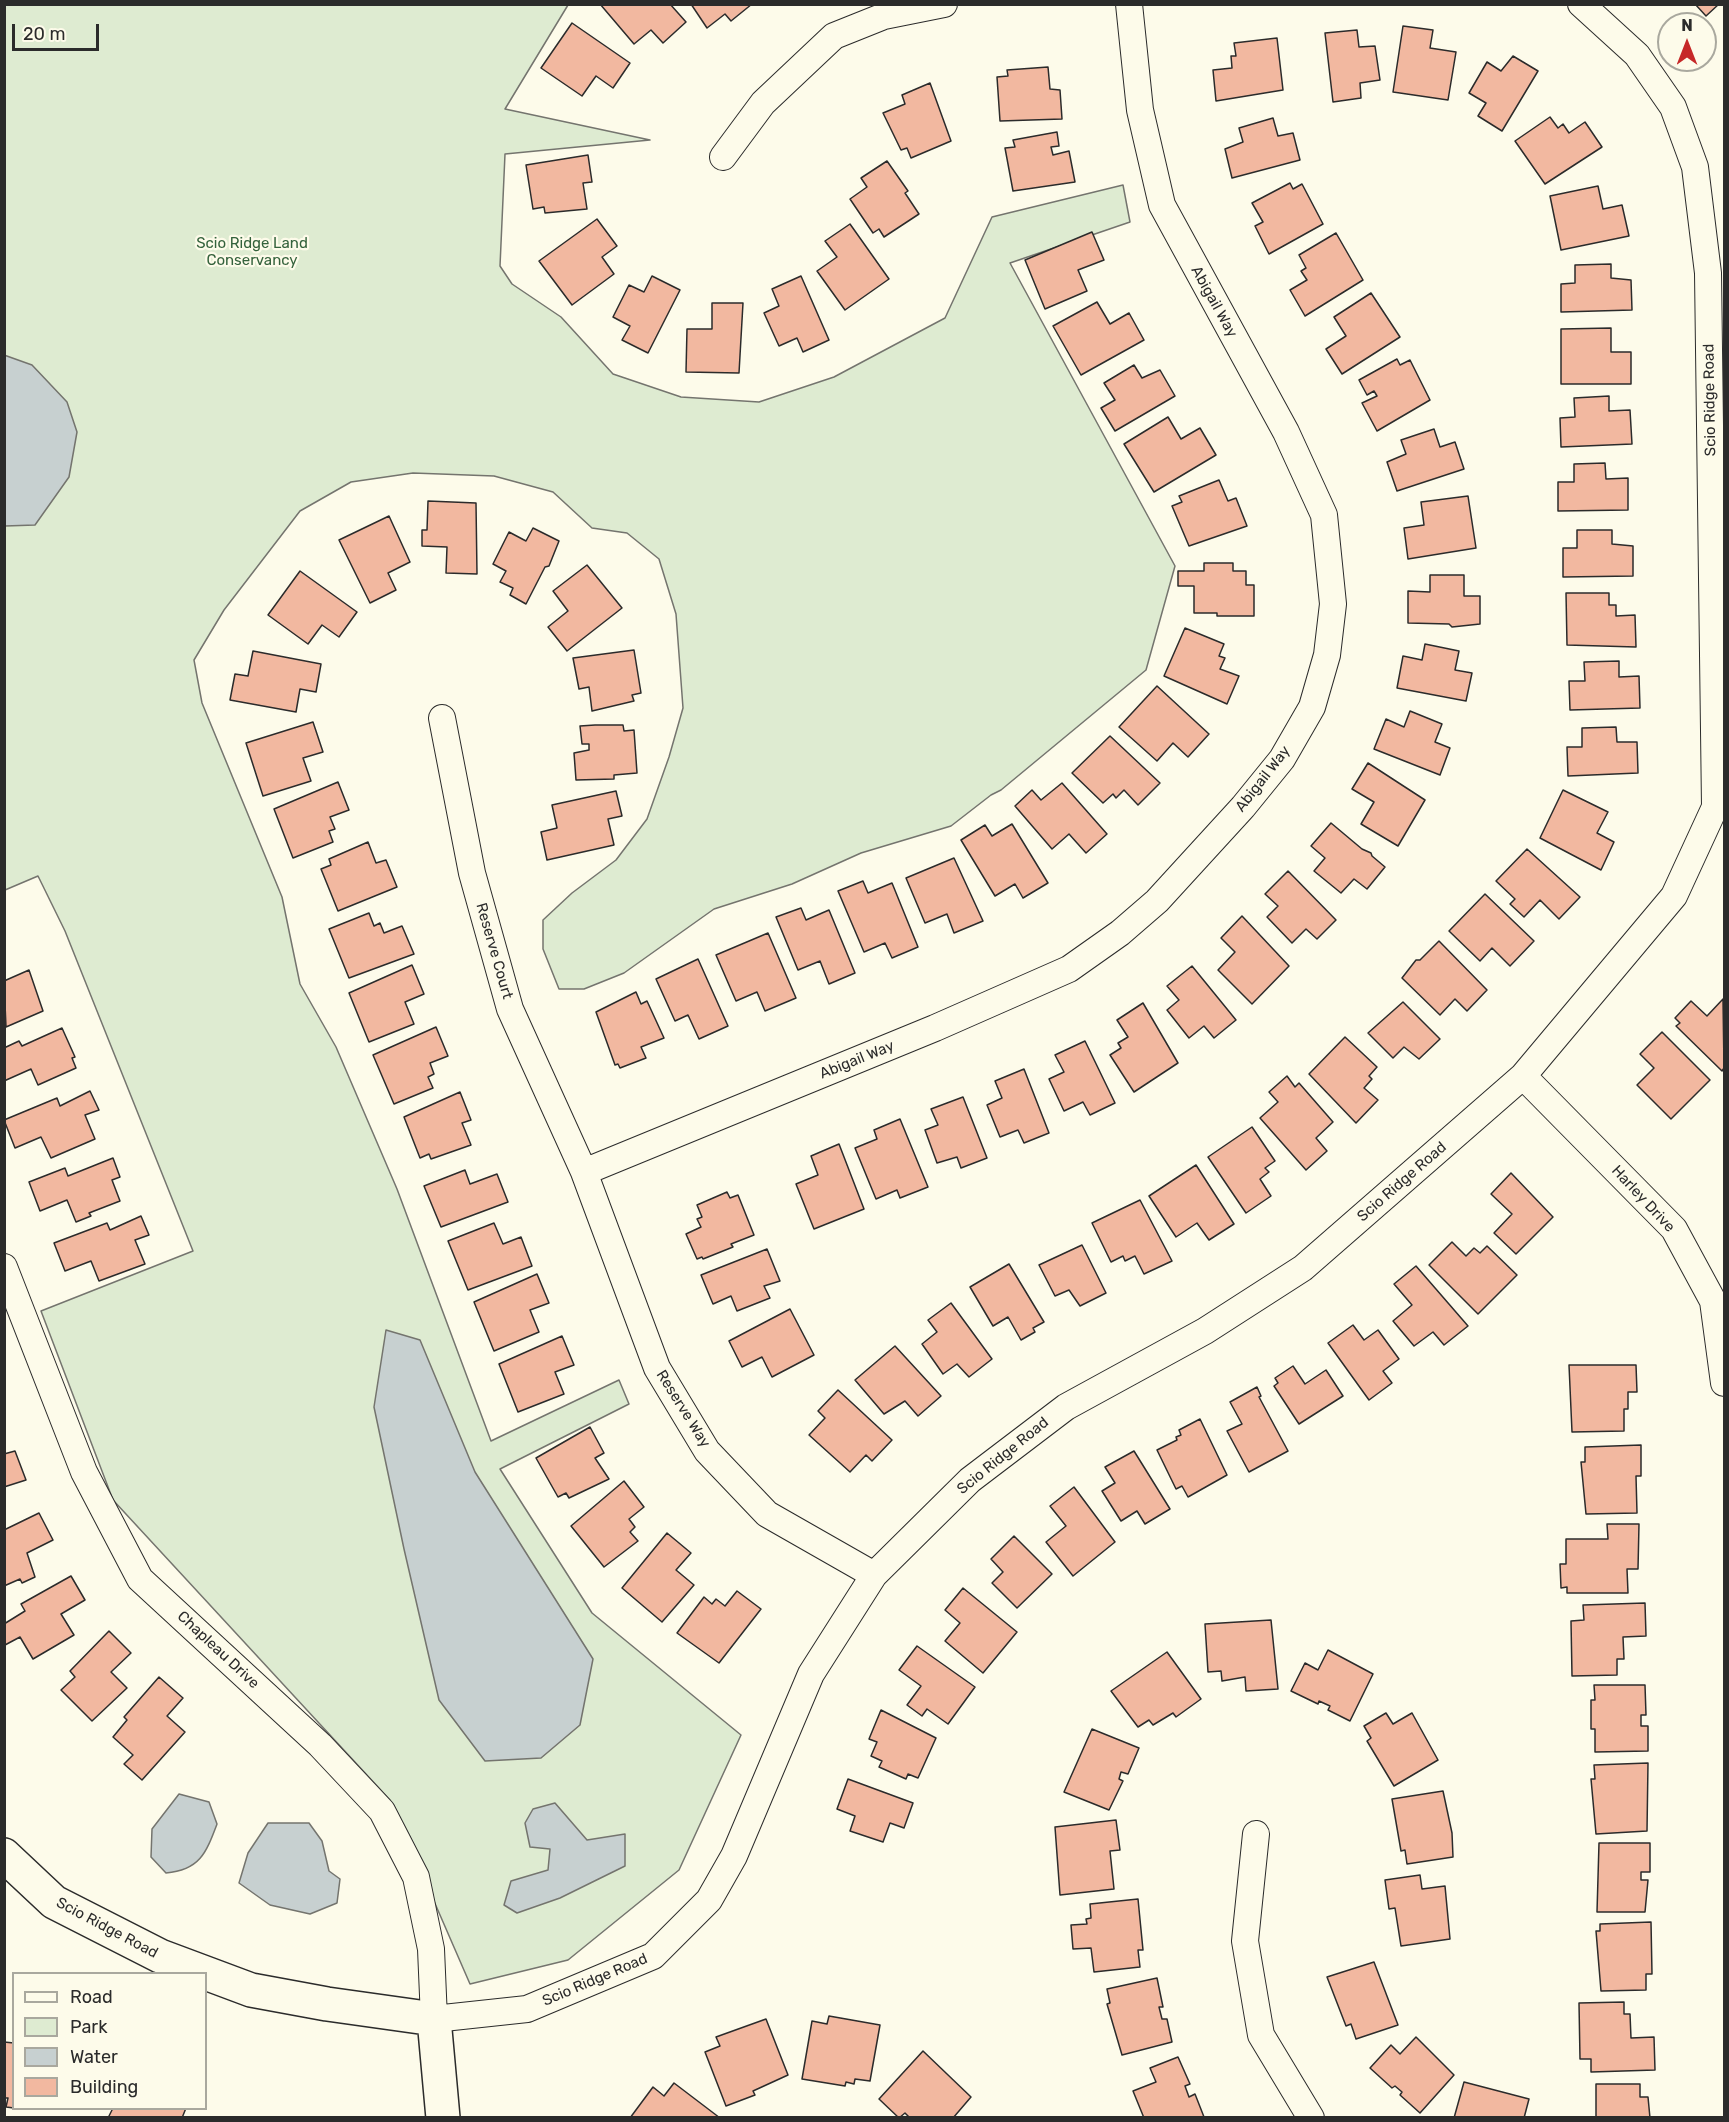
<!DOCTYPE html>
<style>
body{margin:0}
#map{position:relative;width:1729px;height:2122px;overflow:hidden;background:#fdfbea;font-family:Rubik,sans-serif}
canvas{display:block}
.frame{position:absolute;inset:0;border:6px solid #2b2b2b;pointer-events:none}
.legend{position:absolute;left:12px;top:1972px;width:195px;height:138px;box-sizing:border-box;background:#fdfbea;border:2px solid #a9a89e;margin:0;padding:8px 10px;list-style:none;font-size:18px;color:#2b2b2b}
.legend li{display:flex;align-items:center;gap:12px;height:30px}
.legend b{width:30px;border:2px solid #a9a89e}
.north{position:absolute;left:1657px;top:12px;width:60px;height:60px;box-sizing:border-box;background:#fdfbea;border:2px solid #a9a89e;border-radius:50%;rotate:0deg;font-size:16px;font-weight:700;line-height:24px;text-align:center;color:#2b2b2b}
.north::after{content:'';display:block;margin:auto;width:21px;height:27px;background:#c62828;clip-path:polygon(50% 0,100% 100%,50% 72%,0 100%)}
.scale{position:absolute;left:12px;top:24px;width:87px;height:27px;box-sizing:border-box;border:3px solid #2b2b2b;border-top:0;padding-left:8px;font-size:18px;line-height:21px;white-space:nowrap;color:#2b2b2b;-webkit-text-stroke:4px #fdfbea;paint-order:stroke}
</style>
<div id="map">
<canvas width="1729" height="2122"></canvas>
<div class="frame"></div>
<ul class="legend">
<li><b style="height:8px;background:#fdfbea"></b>Road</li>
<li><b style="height:16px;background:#deebd1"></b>Park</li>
<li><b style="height:16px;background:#c7d0d0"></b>Water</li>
<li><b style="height:16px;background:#f2b8a0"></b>Building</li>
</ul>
<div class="north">N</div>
<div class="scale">20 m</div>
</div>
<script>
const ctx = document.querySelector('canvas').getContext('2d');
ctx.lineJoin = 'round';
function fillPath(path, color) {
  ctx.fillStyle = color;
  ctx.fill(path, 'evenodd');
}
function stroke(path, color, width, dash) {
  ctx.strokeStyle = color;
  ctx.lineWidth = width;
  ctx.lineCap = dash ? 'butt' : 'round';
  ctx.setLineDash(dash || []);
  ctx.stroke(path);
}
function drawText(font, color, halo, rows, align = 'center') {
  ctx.font = font + ' Rubik,sans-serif';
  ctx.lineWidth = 4.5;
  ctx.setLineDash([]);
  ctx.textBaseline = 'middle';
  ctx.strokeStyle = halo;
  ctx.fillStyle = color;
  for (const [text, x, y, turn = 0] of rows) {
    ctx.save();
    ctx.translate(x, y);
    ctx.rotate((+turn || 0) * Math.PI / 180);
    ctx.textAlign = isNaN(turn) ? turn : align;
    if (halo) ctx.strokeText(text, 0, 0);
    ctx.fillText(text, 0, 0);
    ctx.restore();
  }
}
const green = new Path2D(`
 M5,5H568L505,109L650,140L505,154L500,266L512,284L561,317L613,374L681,397L759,402L834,377L945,318L992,217L1123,185L1130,222L1010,263L1175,566L1146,670L1001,790L991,795L951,826L861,853L792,884L714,909L624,973L584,989H559L543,949V920L572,893L616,860L647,819L669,757L683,708L676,614L659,559L627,533L592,528L553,492L494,476L413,473L351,482L300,511L224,610L194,660L202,703L282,897L300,984L336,1047L397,1189L491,1441L619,1380L629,1404L500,1469L592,1613L741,1735L679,1870L568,1960L470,1984L390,1800L113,1500L41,1311L193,1251L65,931L38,876L5,890Z`);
fillPath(green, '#deebd1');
stroke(green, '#74746e', 1.5);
const water = new Path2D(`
 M4,355L32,365L67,402L77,432L69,477L35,525L5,526Z
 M386,1330L420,1340L475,1472L593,1659L580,1725L541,1758L485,1761L439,1700L404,1549L374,1407Z
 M179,1794L209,1802L217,1824C206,1853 200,1870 166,1873L151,1857L152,1829Z
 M555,1803L587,1840L625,1834V1866L560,1898L517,1913L504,1905L511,1881L548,1870L550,1849L530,1847L525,1823L533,1809Z
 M268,1823H309L322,1841L329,1871L340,1879L337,1903L310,1914L270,1905L239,1883L248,1853Z`);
fillPath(water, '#c7d0d0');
stroke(water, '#74746e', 1.5);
const building = new Path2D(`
 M600,4H670L686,22L663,43L651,30L634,44Z
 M691,4H752L731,21L725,14L707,28Z
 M1695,4H1719L1706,16Z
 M572,23L630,63L613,88L596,76L582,96L541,68Z
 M1403,26L1433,30L1430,48L1456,52L1448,100L1393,92Z
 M1357,30L1359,47L1375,46L1380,80L1360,83L1361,98L1333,102L1325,33Z
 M1277,38L1283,90L1216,101L1213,70L1232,68L1231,56H1236L1234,43Z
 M1513,56L1538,71L1502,131L1478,116L1486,103L1469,93L1487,62L1501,71Z
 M1048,67L1050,89L1060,90L1062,119L1000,121L997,77L1008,76L1007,70Z
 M930,83L951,141L911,158L907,148L901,150L883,113L905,104L902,95Z
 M1550,117L1558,128L1563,124L1569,133L1585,122L1602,147L1545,184L1515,141Z
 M1273,118L1278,136L1293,133L1300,160L1232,178L1225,149L1243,142L1239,128Z
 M1057,132L1059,146L1051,147L1053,155L1069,151L1075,182L1013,191L1005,148L1015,147L1013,140Z
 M588,155L592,182L583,183L587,209L545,213L544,207L533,209L526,165Z
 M887,161L908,191L905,193L919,214L884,237L879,229L873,233L850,199L867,187L861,178Z
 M1290,183L1293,189L1302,184L1323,224L1269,254L1255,226L1263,222L1252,203Z
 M1598,186L1603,209L1622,205L1629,236L1561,250L1550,196Z
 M597,219L617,246L602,257L614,274L572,305L539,261Z
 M850,224L889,279L845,310L817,271L837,257L825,241Z
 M1092,232L1104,260L1078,270L1087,291L1045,309L1025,260Z
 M1336,233L1363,280L1305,316L1290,290L1307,280L1301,271L1306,268L1299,255Z
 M1611,264V278L1631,280L1632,310L1561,312V284L1575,283V265Z
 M652,276L680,290L648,353L622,340L630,326L613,317L629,285L644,292Z
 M801,276L829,340L803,352L797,338L779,346L764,313L779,306L772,289Z
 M1371,293L1400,337L1342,374L1326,349L1346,336L1334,317Z
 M1097,302L1110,324L1129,313L1144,340L1081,375L1053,326Z
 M712,303H743L739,373L686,372L687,329H712Z
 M1611,328V352H1631V384H1561V329Z
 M1397,359L1400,365L1410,360L1430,400L1377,431L1362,403L1377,396L1374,391L1367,395L1359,380Z
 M1134,365L1142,378L1160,370L1175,396L1115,431L1101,408L1115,400L1104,383Z
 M1609,396V411L1630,410L1632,444L1561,447L1560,418L1575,417L1574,398Z
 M1168,417L1181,439L1200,428L1216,455L1154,492L1124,444Z
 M1434,429L1440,447L1455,442L1464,469L1397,491L1387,462L1406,454L1401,440Z
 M1605,463L1606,479L1628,478V510L1558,511V482H1574V464Z
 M1219,480L1228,501L1236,498L1247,526L1189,546L1172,506L1182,502L1179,496Z
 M1468,496L1476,548L1408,559L1404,528L1424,525L1421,502Z
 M428,501L476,503L477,574L446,573L447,547L422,546V530H427Z
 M389,516L410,562L388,573L396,590L370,603L339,540Z
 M533,528L559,541L549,566L545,567L526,604L510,595L513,588L500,582L506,571L493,564L509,532L526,541Z
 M1577,530H1612V544L1633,546V576L1563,577V548H1577Z
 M1204,563H1233V571H1246V585H1254V616H1217V613H1194V586H1178V571H1204Z
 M587,565L622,608L567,651L548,627L568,611L553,591Z
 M300,571L357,612L339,637L322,625L308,644L268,615Z
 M1430,575H1464V596H1480V624L1452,627L1449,624L1408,623V591L1430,592Z
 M1566,593H1609V605H1616V616L1635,615L1636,647L1567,645Z
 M1185,628L1224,644L1219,656L1225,658L1220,669L1239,676L1227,704L1164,676Z
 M1425,644L1459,651L1455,670L1472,673L1466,701L1397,688L1403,656L1422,660Z
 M634,650L641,693L632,695L634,701L592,711L589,687L579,689L573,658Z
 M253,651L321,664L316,692L300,689L296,712L230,700L235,674L248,676Z
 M1619,661V677L1639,676L1640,708L1570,710L1569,681H1585L1584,662Z
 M1157,686L1209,734L1188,757L1173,743L1157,761L1119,727Z
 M1410,711L1442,724L1435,742L1450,748L1440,775L1374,749L1386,719L1404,727Z
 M313,722L323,752L303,758L311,781L263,796L246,743Z
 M595,725H623L624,731L634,730L637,773L614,775V779L576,780L574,753L589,750V744H582L580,726Z
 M1616,727L1617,742H1637L1638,773L1568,776L1567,747H1582V728Z
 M1110,736L1160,783L1138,805L1124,790L1116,798L1113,794L1103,803L1072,773Z
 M1368,763L1425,800L1398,846L1361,824L1374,802L1352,789Z
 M338,782L349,810L330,817L335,829L329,831L333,842L293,858L274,809Z
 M1062,783L1107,834L1086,853L1069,834L1052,849L1015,806L1032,790L1041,800Z
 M1563,790L1608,812L1597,833L1614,842L1601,870L1540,838Z
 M616,791L622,816L608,819L614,845L547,860L541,832L557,828L552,805Z
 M1331,823L1362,849L1371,853L1372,856L1385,867L1367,889L1354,879L1341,893L1314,871L1325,858L1311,846Z
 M1012,824L1048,883L1023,898L1015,884L995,896L961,840L985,825L992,836Z
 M368,842L376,863L386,860L397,887L338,911L321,869L331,865L329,859Z
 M1527,849L1580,897L1559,919L1540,900L1524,917L1510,904L1515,899L1496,881Z
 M954,858L983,921L954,933L947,914L925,923L906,878Z
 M1288,871L1336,920L1317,939L1306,929L1292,943L1267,917L1278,906L1265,894Z
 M863,881L868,893L892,883L918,947L892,958L885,943L864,952L838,891Z
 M1485,894L1534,941L1510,966L1492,948L1480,961L1449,931Z
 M801,908L806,920L829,910L855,973L829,984L820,961L798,970L776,917Z
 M369,913L374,926L380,923L384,933L402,926L414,954L349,978L329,929Z
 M1242,916L1289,966L1252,1004L1218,970L1235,952L1221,938Z
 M768,933L796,998L765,1011L757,992L736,1001L716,955Z
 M1439,941L1487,990L1467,1011L1455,999L1440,1015L1402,978L1416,960H1420Z
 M698,959L728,1026L699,1039L688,1015L675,1021L656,979Z
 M412,965L424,994L405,1002L414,1024L369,1042L349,993Z
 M1192,966L1236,1020L1214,1038L1204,1026L1189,1038L1167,1010L1179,1000L1167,986Z
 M29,970L43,1011L6,1027L4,981Z
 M636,992L641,1004L647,1001L664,1038L641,1047L646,1058L620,1068L618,1064L615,1065L596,1012Z
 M1723,999L1724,1068L1722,1071L1676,1026L1680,1023L1675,1018L1691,1001L1707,1016Z
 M1403,1002L1440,1039L1419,1059L1404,1047L1393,1058L1368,1033Z
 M1143,1003L1178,1063L1134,1092L1110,1055L1121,1048L1118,1043L1128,1037L1117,1020Z
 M436,1027L448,1056L430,1063L434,1074L428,1077L433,1088L394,1104L373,1055Z
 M62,1028L75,1057L72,1058L76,1068L38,1085L31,1069L4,1081V1048L19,1041L22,1046Z
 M1662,1032L1710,1080L1671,1119L1637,1085L1654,1068L1640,1054Z
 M1345,1037L1377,1067L1369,1076L1372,1079L1364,1088L1378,1100L1356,1123L1309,1074Z
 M1085,1041L1115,1103L1090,1115L1083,1102L1064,1111L1049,1079L1064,1072L1055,1055Z
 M1024,1069L1049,1133L1024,1143L1018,1130L1000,1137L987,1105L1002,1098L995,1081Z
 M1287,1076L1295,1087L1299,1083L1333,1122L1316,1138L1327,1151L1306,1170L1260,1118L1278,1102L1269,1092Z
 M90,1091L99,1110L85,1115L95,1139L51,1158L41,1137L15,1148L4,1120L57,1098L60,1106Z
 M460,1092L471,1120L462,1123L471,1145L431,1159L429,1154L420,1158L404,1117Z
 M963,1097L987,1158L961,1168L957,1157L937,1163L925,1130L938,1125L931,1109Z
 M900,1119L928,1187L900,1198L897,1190L876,1199L855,1148L877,1139L874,1130Z
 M1252,1127L1275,1161L1265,1168L1269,1172L1260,1179L1271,1196L1246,1213L1208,1157Z
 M839,1144L864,1209L814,1229L796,1184L818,1175L811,1156Z
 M113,1158L120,1177L112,1180L120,1201L89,1213L91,1216L76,1222L67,1200L40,1211L29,1182L65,1168L68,1176Z
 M1196,1165L1234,1224L1209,1240L1197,1223L1176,1237L1149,1196Z
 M465,1170L470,1184L497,1174L508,1202L441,1227L424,1186Z
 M1511,1173L1553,1217L1516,1254L1494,1233L1512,1214L1491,1194Z
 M727,1192L730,1198L738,1195L754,1235L731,1244L733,1247L703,1259L702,1257L697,1259L686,1234L701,1227L697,1219L702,1217L697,1205Z
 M1140,1200L1172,1261L1144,1274L1135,1256L1125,1261L1123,1256L1111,1262L1092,1223Z
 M141,1216L149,1235L135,1240L145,1264L99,1281L91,1261L65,1271L54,1243L107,1223L110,1230Z
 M494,1223L503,1244L521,1237L532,1266L468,1290L448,1241Z
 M1452,1242L1466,1256L1474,1248L1480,1253L1487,1246L1517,1275L1478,1314L1429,1265Z
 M1082,1245L1106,1293L1080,1306L1069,1290L1055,1296L1039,1265Z
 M767,1249L780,1281L764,1286L770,1298L737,1311L731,1296L713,1304L701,1275Z
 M1009,1264L1044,1322L1033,1328L1035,1332L1021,1340L1008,1317L993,1326L970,1287Z
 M1416,1266L1468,1326L1444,1345L1433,1332L1414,1346L1393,1321L1412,1305L1394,1284Z
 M537,1274L549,1303L530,1310L539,1332L494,1351L474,1302Z
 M951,1303L992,1359L969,1377L957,1364L943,1374L922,1344L937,1332L928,1320Z
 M790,1309L814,1355L772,1377L762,1357L742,1367L729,1341Z
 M1353,1325L1364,1340L1378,1330L1399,1359L1383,1371L1392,1383L1369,1400L1328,1343Z
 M562,1336L574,1365L555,1372L564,1394L518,1412L499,1364Z
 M895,1346L941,1396L918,1416L905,1401L884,1414L855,1380Z
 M1569,1365H1636L1637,1392H1628V1409H1624V1431L1572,1432Z
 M1293,1366L1305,1384L1326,1370L1343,1396L1299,1424L1274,1386L1278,1383L1275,1378Z
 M1257,1387L1261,1396L1259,1397L1288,1451L1249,1472L1227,1431L1242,1424L1230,1402Z
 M838,1390L892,1440L872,1461L866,1455L850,1472L809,1435L825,1418L818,1411Z
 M1200,1419L1227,1475L1188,1497L1182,1486L1176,1489L1157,1450L1177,1440L1176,1437L1181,1435L1179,1430Z
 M590,1427L604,1453L595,1458L609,1479L569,1498L566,1493L558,1497L536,1458Z
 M1641,1445V1476H1636L1637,1513L1586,1514L1581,1462H1585V1447Z
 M15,1451L26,1480L4,1487V1454Z
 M1134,1451L1170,1509L1145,1524L1137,1511L1121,1521L1102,1491L1115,1483L1105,1467Z
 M624,1481L644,1507L629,1519L635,1527L630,1532L638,1541L604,1567L571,1526Z
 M1074,1487L1115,1542L1073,1576L1046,1542L1066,1526L1050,1506Z
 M39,1513L53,1540L27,1553L35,1577L22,1583L20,1579L4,1586V1530Z
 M1607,1524H1639L1638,1569H1627L1628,1593H1567V1587L1561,1588L1560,1564H1566V1539H1608Z
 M667,1533L691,1553L676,1570L694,1585L662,1622L622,1588Z
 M1014,1536L1052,1574L1017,1608L992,1583L1003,1572L991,1559Z
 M71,1576L85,1600L61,1614L74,1635L33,1659L20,1637L5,1645L4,1624L25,1611L21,1604Z
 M963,1588L1017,1632L983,1673L945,1641L960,1623L945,1610Z
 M737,1591L761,1609L719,1663L677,1633L704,1597L712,1604L716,1599L725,1606Z
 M1645,1603L1646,1636L1623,1637L1624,1659H1617V1675L1572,1676L1571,1621L1584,1620L1583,1605Z
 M1271,1620L1278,1689L1246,1691L1245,1677L1222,1681L1221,1671L1208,1672L1205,1624Z
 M109,1631L131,1653L111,1672L127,1688L92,1721L61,1690L75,1677L70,1671Z
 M917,1646L975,1687L948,1724L927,1709L922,1716L907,1705L921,1686L899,1670Z
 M1328,1650L1373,1674L1350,1721L1328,1710L1330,1706L1319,1701L1318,1704L1291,1691L1305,1663L1318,1670Z
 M1167,1652L1201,1699L1176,1717L1173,1713L1153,1725L1149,1720L1138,1727L1111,1691Z
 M159,1677L183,1698L167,1716L185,1732L142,1780L124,1764L133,1755L113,1737L127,1720L124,1717Z
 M1594,1685H1645L1646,1715H1641V1726H1648V1751L1595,1752V1729H1591V1700H1595Z
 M881,1710L936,1738L918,1778L908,1774L906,1779L879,1767L882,1761L871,1756L877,1742L869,1739Z
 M1386,1713L1393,1724L1412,1713L1438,1760L1394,1786L1367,1741L1371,1738L1364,1726Z
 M1092,1729L1139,1748L1128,1774L1121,1772L1119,1779L1123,1781L1109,1810L1064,1792Z
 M1648,1763L1647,1831L1596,1834L1591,1779H1595L1594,1765Z
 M848,1779L913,1803L904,1828L890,1823L883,1842L850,1831L855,1816L837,1809Z
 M1443,1791L1452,1833L1453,1857L1407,1864L1405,1850L1401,1851L1392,1799Z
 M1116,1820L1120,1850L1110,1851L1114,1889L1060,1895L1055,1827Z
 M1599,1843H1650V1872H1641V1880H1648L1645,1912H1597Z
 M1420,1875L1422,1889L1445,1886L1450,1939L1401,1946L1395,1908L1389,1909L1385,1880Z
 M1138,1899L1143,1950H1138L1140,1967L1094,1972L1091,1948L1073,1949L1071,1925L1087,1924L1086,1919L1091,1918L1090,1904Z
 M1651,1922L1652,1974H1646V1990L1601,1991L1596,1931H1600V1924Z
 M1374,1962L1398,2025L1356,2039L1351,2024L1346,2026L1327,1977Z
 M1157,1978L1163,2007H1159L1162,2019H1167L1172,2042L1122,2055L1107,2004L1110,2003L1107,1989Z
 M1624,2002V2014H1630L1631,2038L1654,2037L1655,2070L1591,2072V2059H1580L1579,2003Z
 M829,2016L880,2025L870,2081L855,2079L854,2084L846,2082L845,2086L802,2079L812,2021L827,2024Z
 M766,2019L788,2075L753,2091L755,2095L726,2106L705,2052L720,2046L716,2037Z
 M1416,2037L1454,2075L1420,2113L1400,2095L1402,2092L1395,2086L1392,2088L1370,2068L1391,2045L1400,2054Z
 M4,2042L14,2043V2108L6,2107L8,2098H4Z
 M923,2051L971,2097L953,2118H910L905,2113L899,2118L879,2099Z
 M1178,2057L1190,2084L1185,2086L1189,2097L1195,2094L1204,2117L1144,2118L1133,2091L1156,2082L1150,2068Z
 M1464,2082L1529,2099L1524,2118H1454Z
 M674,2083L720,2118H630L653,2087L664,2096Z
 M1596,2084H1640V2097H1648L1650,2118H1596Z
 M113,2108H186L182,2118H108Z`);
fillPath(building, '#f2b8a0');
stroke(building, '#2b2b2b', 1.5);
const minor = new Path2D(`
 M723,157L763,103L834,36L884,16L944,4
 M442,718L472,873L510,1009L584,1172L657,1368L707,1451L767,1514L874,1575
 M1523,1076L1674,1229L1713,1301L1724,1383
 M584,1172L935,1028L1069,969L1120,933L1157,901L1243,807L1282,759L1312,707L1327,655L1333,604L1324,515L1286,432L1162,205L1140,110L1129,4
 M4,1267L84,1472L140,1579L320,1745L382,1811L416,1877L431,1949L434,2019L527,2009L653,1956L709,1900L734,1856L811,1674L874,1575L970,1480L1066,1407L1205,1331L1303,1268L1523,1076L1674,896L1715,807L1708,273L1695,167L1673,107L1637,55L1581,4
 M1256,1834L1245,1941L1261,2035L1311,2118`);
const tertiary = new Path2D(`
 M4,1855L54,1902L160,1956L251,1990L327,2004L434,2019L443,2118`);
stroke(minor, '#2b2b2b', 28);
stroke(tertiary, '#2b2b2b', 36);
stroke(minor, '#fdfbea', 26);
stroke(tertiary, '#fdfbea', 33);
drawText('15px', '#34623c', '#fdfbea', [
 ["Scio Ridge Land",252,244],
 ["Conservancy",252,261]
]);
drawText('15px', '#2b2b2b', '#fdfbea', [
 ["Abigail Way",1214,302,61],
 ["Scio Ridge Road",1710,400,-91],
 ["Abigail Way",1263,779,-52],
 ["Reserve Court",494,951,74],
 ["Abigail Way",857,1060,-22],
 ["Scio Ridge Road",1402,1182,-41],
 ["Harley Drive",1643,1199,47],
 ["Reserve Way",683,1409,58],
 ["Scio Ridge Road",1003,1456,-39],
 ["Chapleau Drive",218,1650,43],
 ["Scio Ridge Road",107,1928,28],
 ["Scio Ridge Road",595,1980,-23]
]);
</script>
